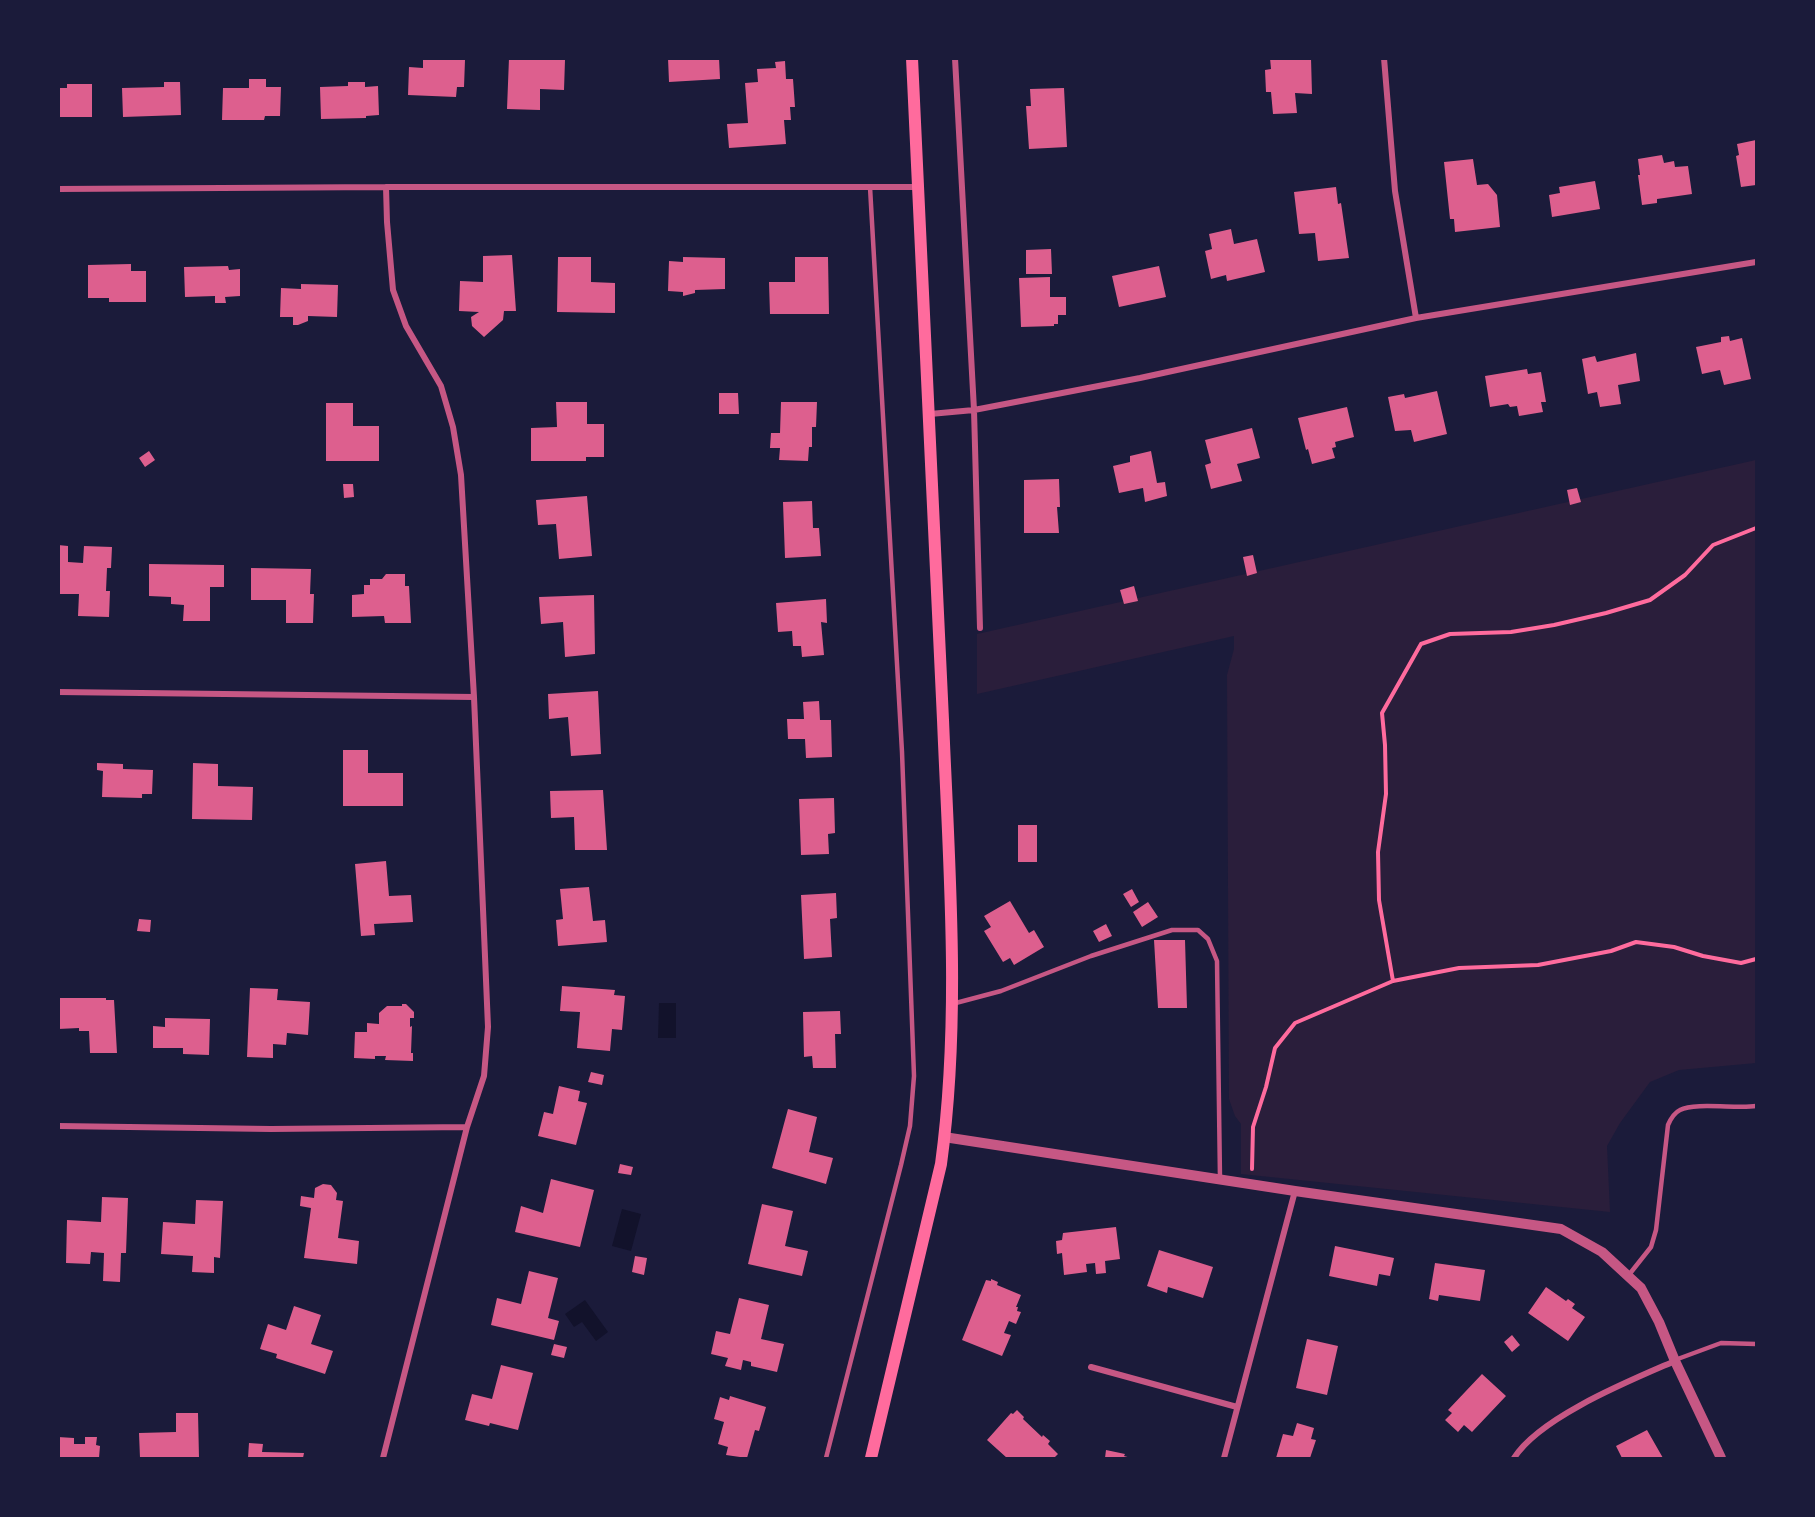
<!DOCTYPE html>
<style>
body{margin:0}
#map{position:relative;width:1815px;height:1517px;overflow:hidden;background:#1b1b3a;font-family:Helvetica,sans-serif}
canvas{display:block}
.frame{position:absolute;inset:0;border:60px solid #1b1b3a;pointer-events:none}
</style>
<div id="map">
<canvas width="1815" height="1517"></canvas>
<div class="frame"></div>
</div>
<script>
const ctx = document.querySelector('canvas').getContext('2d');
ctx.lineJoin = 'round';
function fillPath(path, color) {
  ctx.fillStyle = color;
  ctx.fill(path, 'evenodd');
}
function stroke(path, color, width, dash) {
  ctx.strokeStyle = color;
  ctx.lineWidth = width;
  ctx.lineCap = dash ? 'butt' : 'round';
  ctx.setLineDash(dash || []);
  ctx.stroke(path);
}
fillPath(new Path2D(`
 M1756,460V1063L1679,1070L1650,1082L1620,1123L1607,1146L1610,1212L1241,1174V1124L1235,1116L1229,1099L1227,675L1234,649V636L977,694V634Z`), '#2a1e3b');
fillPath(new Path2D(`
 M659,1003H676V1038H658Z
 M622,1209L641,1214L631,1251L612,1246Z
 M585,1300L608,1332L596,1341L582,1322L574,1327L565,1314Z`), '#12122b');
fillPath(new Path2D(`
 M423,58L465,60L464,87H457L456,97L408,95L409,67L423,68Z
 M509,58L565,60L564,90L540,89V110L507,109Z
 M668,58H719L720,79L669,82Z
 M1270,58H1311L1312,94L1295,93L1297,113L1273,114L1271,92H1266L1265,70L1271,69Z
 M785,61L786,79H793L795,107H790L791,120H784L786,144L729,148L727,124L748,123L745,83L758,82L757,69L776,68L775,62Z
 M249,79H266V87H281L280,116H265L264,120H222L223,88H249Z
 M164,82H180L181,115L123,117L122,88L164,87Z
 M348,82H365V87L378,86L379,115L366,116V118L321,119L320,87L348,86Z
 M67,84H92V117H58V88H67Z
 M1064,88L1067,147L1029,149L1026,106H1031L1030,89Z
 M1756,140V185L1741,187L1736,156L1739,155L1737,144Z
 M1662,155L1664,163L1674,161L1675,167L1688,166L1692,194L1657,199V203L1642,205L1638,175H1640L1638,159Z
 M1473,159L1477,185L1488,184L1497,195L1500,227L1455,232L1454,219H1450L1444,162Z
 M1595,181L1600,209L1552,217L1549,195L1560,193L1559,187Z
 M1336,187L1338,204L1341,203L1349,258L1318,261L1315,233L1299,234L1294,192Z
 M1231,229L1234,244L1257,239L1265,272L1227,281L1226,275L1211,279L1205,251L1212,249L1209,234Z
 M1051,249L1052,274H1026V250Z
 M512,255L516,311H504L503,320L484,337L472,326L471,317L479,312L459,311L460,281L483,282V256Z
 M558,257H591V282L615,283V313L557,312Z
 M683,257L725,258V289L695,290V293L683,296V292L668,291L669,261L683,262Z
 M795,257H828L829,314H770L769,282H795Z
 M131,264V271H146V302H109V298H88V265Z
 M228,266L229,270L240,269V296L225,297L226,303H215V296L185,297L184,267Z
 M1159,266L1166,297L1119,307L1112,276Z
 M1050,277V297H1066V315H1058V324H1054V326L1021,327L1019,278Z
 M301,284L338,285L337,317L308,316V321L298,325H293V317H280L281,288L301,289Z
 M1729,336L1730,341L1742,338L1751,379L1724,385L1720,370L1702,374L1696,347L1721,342V337Z
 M1636,353L1640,381L1618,385L1621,404L1600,407L1597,392L1588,394L1582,359L1595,356L1597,362Z
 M1527,369L1528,374L1541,372L1546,402H1541L1543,412L1519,416L1517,406L1510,407L1508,404L1490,407L1485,376Z
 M1437,391L1447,434L1414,442L1411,430L1395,431L1388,397L1404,394L1405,398Z
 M719,393H738L739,414H719Z
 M556,402H587V424H604V457H586V461H531V428L557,427Z
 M781,402H817L816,427H812V447H809L808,461L779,460L780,448H770L771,433H780Z
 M326,403H353V426H379V461H326Z
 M1347,407L1354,437L1335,442L1336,447L1332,448L1335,458L1312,464L1308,449L1306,450L1298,418Z
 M1252,428L1260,458L1237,464L1242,481L1211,489L1205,465L1211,463L1205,440Z
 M149,451L155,460L145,467L139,458Z
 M1151,451L1157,483L1165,482L1167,496L1145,502L1143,488L1119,493L1113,466L1130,462V456Z
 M1059,479L1060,507H1057L1059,533H1024V480Z
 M343,484H353L354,497L344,498Z
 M1577,488L1581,502L1570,505L1567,490Z
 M587,496L592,556L559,559L556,524L538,525L536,500Z
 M812,501L813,528H819L821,556L785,558L783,502Z
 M58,545L68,546V562L83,563L84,546L112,547L111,568H107L106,591H110L109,617L78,616L79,594H58Z
 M1253,555L1257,573L1247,576L1243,557Z
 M149,564L224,565V587H210V621H183L184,605L171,604V597L149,596Z
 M251,568L311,569L310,594H314L313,623H286V600H251Z
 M386,574H405V586H409L411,623H385L384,616L352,617V595L364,594V585H370V579H382Z
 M1134,586L1138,601L1124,604L1120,590Z
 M594,595L595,654L565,657L563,622L541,624L539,597Z
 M826,599L827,623L821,622L824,655L802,657L801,646H793L792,631L778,632L776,603Z
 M598,691L601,754L571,756L568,717L549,719L548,694Z
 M819,701L820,720H831L832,757L806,758L805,739H788L787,719H804L803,702Z
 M343,750H368V773H403V806H343Z
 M97,763L123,764V769L153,770L152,794H142V798L102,797L103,771L97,770Z
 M193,763L218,764V786L253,787L252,820L192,819Z
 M603,790L607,850H575L574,817L551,818L550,791Z
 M834,798L835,833L828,834L829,854L801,855L799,799Z
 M1018,825H1037V862H1018Z
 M386,861L389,896L411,895L413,922L374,924L375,935L361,936L355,864Z
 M589,887L593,921L605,920L607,942L558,946L556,920L563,919L560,889Z
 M1132,889L1139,902L1131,907L1123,894Z
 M836,893L837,918L830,919L832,957L804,959L801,895Z
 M1010,901L1029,933L1034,930L1044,947L1014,965L1010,958L1003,962L984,931L991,927L984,916Z
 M1148,902L1158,917L1142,927L1133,912Z
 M139,919L151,920L150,932L137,931Z
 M1106,924L1112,936L1099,942L1093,931Z
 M1154,940H1185L1187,1008H1158Z
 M562,986L615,990L614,995L625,996L622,1030L612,1029L610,1051L577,1048L580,1012L560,1011Z
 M250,988L278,989L277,1000L310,1002L308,1035L287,1033L286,1045L273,1044V1058L247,1057Z
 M58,998H106V1000H114L117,1053H90L89,1031H79V1028L58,1029Z
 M402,1004H406L414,1012V1018H410V1027L412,1026L411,1053H413V1061L385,1060L386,1056H375V1059L354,1058L355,1032H367V1023L379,1024V1013L387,1006H402Z
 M840,1011L841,1034H835L836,1068H813L812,1056L804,1057L803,1012Z
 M165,1018L210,1019L209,1055L183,1054V1048H153V1026L165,1027Z
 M591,1072L604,1075L602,1085L588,1082Z
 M559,1086L580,1091L578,1101L587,1103L576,1145L538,1136L544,1112L553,1114Z
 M788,1109L817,1117L809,1152L833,1158L826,1184L772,1168Z
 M620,1164L633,1167L631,1175L618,1173Z
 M551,1179L594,1190L580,1247L515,1232L521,1206L543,1213Z
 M323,1184L331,1185L337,1193L336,1200L343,1201L338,1238L359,1241L357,1264L304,1258L311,1208L300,1206L301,1196L314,1198L315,1188Z
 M102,1197L128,1198L126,1253H121L120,1282L103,1281L104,1253L91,1252L90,1264L66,1263L67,1220L101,1222Z
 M196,1200L223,1201L220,1258L214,1257V1273L192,1272L193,1256L161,1254L163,1222L195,1224Z
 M762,1204L793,1211L785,1246L808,1251L802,1276L748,1264Z
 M1116,1227L1120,1259L1105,1261L1106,1273L1096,1274L1095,1263L1086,1264L1087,1272L1064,1275L1062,1253L1057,1254L1056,1241L1062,1240L1063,1233Z
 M1335,1246L1394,1258L1390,1276L1379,1274L1377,1286L1329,1276Z
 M1159,1250L1213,1267L1203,1298L1168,1287L1167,1293L1147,1286Z
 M635,1256L647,1258L644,1275L632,1272Z
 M1435,1263L1485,1270L1480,1301L1439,1295L1438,1301L1429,1299Z
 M529,1271L558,1278L548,1318L559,1321L554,1340L491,1325L497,1298L521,1304Z
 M991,1279L998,1282L997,1285L1021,1295L1016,1307H1018L1017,1311L1021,1312L1016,1324L1009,1321L1004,1333L1011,1335L1002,1356L962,1340L986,1280L991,1281Z
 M1546,1287L1566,1301L1568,1299L1575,1304L1572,1308L1585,1317L1568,1341L1528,1313Z
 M739,1298L769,1305L761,1339L784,1344L777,1372L751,1366V1362L743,1360L741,1370L725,1366L728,1358L711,1354L716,1331L730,1334Z
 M294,1306L321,1315L311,1344L333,1351L325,1374L276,1358L277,1354L260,1349L268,1324L286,1330Z
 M1512,1335L1520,1345L1512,1352L1504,1342Z
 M1307,1339L1338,1346L1327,1395L1296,1388Z
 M554,1344L567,1347L564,1358L551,1355Z
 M501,1365L533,1373L518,1430L490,1423L489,1426L465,1420L472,1394L492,1399Z
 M1482,1374L1506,1396L1472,1432L1464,1425L1458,1432L1445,1420L1452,1413L1448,1410Z
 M730,1396L766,1407L759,1431L755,1430L747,1458L726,1455L728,1447L718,1444L724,1422L714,1419L720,1397L729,1400Z
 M1017,1410L1024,1417L1023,1419L1042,1437L1043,1435L1050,1441L1048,1444L1058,1454L1054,1458H1007L987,1440L1011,1413L1013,1414Z
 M176,1413H198L199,1458H140L139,1433L176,1432Z
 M1297,1423L1314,1428L1311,1439L1316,1440L1310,1458H1276L1283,1434L1293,1436Z
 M1647,1430L1663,1458H1622L1616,1446Z
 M58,1437L74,1438V1444H85V1437H97L96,1445L100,1446L99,1458H58Z
 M249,1443L263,1444L262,1452L304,1453L303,1458H248Z
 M1106,1450L1125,1454L1124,1456L1131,1458H1105Z`), '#dd5f8e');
stroke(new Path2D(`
 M1393,981L1379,900L1378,852L1386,794L1385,745L1382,713L1421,644L1450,634L1511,632L1554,625L1606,613L1650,600L1685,575L1713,545L1756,528
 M1252,1169L1253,1127L1266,1087L1275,1048L1295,1023L1393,981L1459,968L1538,965L1611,951L1636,942L1674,947L1703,956L1741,963L1756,959`), '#ff6b9d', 4);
stroke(new Path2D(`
 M952,1004L1001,991L1091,956L1172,930H1198L1208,939L1217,961L1220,1179
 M1628,1276L1651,1247L1656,1230L1668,1125C1671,1118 1674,1113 1680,1110C1695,1102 1737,1109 1756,1106
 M1675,1360L1721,1343L1756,1344
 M826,1458L901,1165L910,1126L914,1076L902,752L870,187`), '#c65784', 4.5);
stroke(new Path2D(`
 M955,58L974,410L980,628
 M1384,58L1395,191L1416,318
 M58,189L386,187H918
 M930,414L974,410L1140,378L1416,318L1756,262
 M58,692L474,697
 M58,1126L271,1129L467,1127
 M1091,1367L1237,1407
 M383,1458L467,1127L484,1076L488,1027L474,697L461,475L453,427L441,386L406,326L393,290L387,222L386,187
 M1224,1458L1295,1191
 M1514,1458C1540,1417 1629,1381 1675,1361`), '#c65784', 6);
stroke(new Path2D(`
 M944,1137L1295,1191L1561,1229L1602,1252L1641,1288L1659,1322L1675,1361L1721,1458`), '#c65784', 10);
stroke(new Path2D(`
 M871,1458L941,1164C961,1017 949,867 943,720C933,499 922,279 912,58`), '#ff6b9d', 12);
</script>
